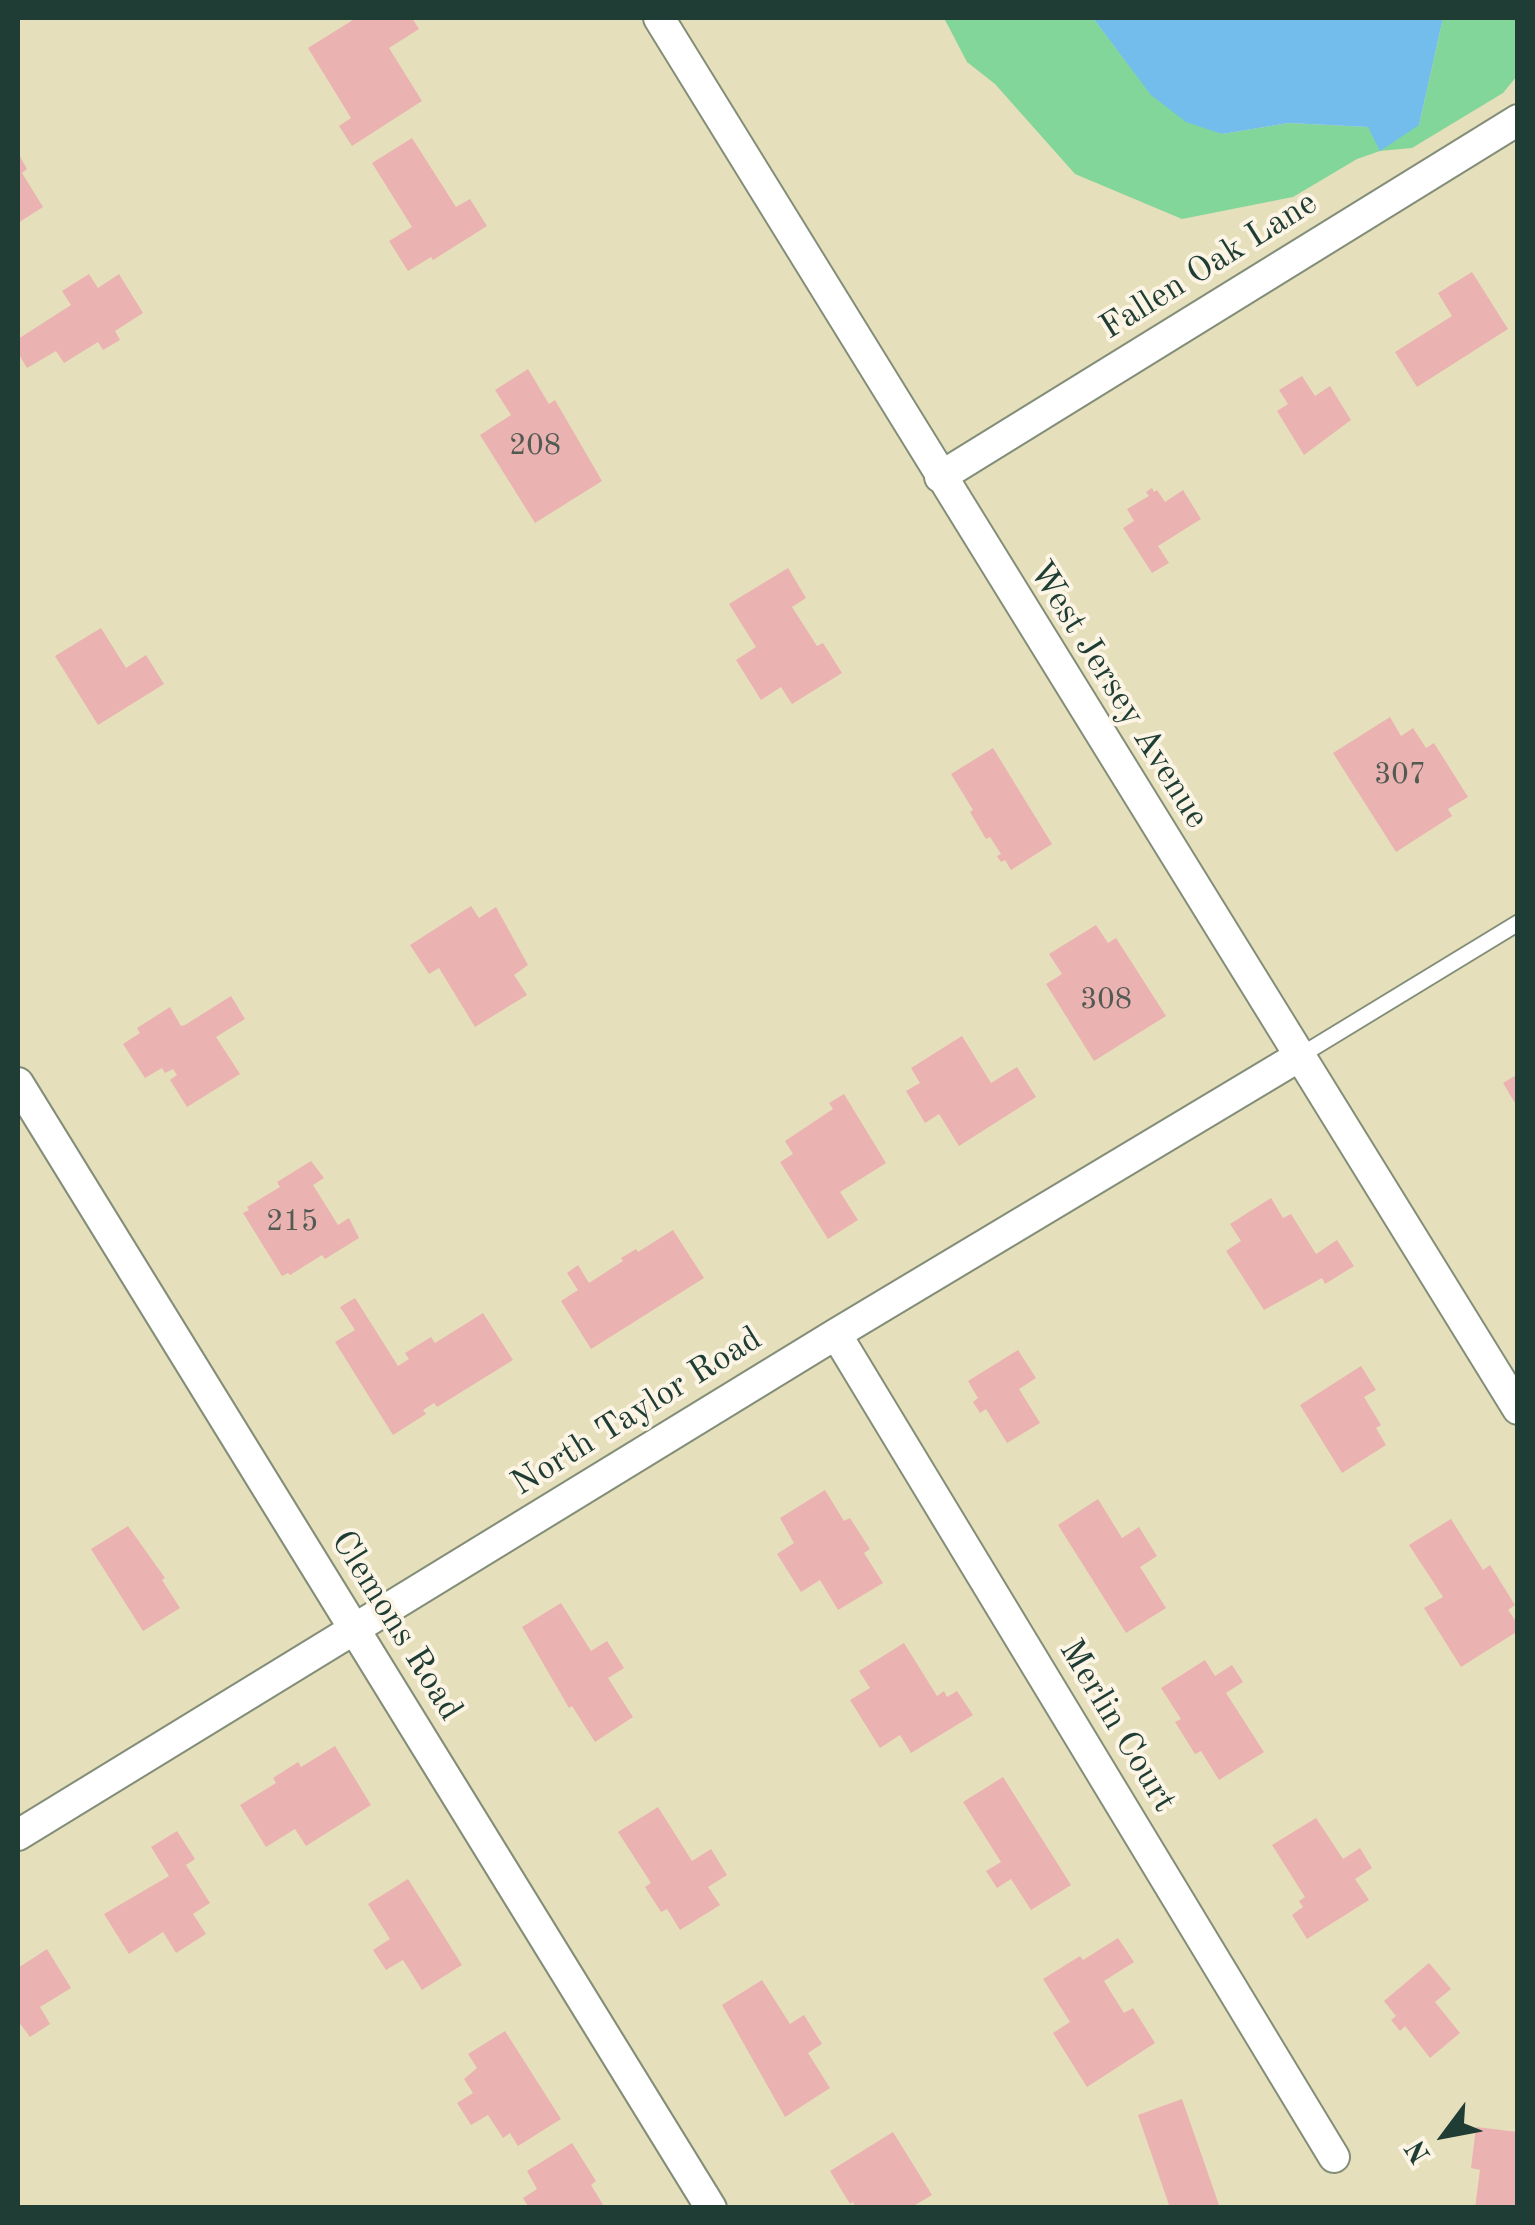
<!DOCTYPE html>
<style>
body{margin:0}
#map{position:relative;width:1535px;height:2225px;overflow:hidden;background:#e6dfbb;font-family:"Old Standard TT",serif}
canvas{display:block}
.frame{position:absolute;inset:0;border:20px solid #1f3d34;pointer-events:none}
.north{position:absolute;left:1395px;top:2085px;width:100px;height:100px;-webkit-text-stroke:8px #fcf5e5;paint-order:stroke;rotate:238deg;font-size:28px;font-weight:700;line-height:40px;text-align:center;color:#1f3d34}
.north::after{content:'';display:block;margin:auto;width:35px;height:45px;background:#1f3d34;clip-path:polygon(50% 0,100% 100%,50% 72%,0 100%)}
</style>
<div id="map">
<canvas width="1535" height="2225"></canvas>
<div class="frame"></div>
<div class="north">N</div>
</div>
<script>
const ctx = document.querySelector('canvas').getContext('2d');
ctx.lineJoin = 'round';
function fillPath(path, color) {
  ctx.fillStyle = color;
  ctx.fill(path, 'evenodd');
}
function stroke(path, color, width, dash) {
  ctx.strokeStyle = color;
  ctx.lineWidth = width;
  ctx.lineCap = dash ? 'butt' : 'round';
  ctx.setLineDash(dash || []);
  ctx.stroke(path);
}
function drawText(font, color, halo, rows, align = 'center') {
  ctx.font = font + ' "Old Standard TT",serif';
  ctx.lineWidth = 8;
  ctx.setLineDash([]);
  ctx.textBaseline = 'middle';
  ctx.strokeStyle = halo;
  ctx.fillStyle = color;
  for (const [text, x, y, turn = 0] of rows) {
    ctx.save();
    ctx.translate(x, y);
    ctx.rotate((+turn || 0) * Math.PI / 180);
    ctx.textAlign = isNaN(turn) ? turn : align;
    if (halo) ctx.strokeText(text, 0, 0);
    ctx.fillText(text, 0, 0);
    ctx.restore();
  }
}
fillPath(new Path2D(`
 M944,18H1093L1151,94L1222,134L1289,123L1368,127L1419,125L1443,18H1517V76L1503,93L1412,148L1380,151L1357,159L1293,197L1182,219L1075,174L995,84L967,62Z`), '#82d699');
fillPath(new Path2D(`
 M1093,18H1443L1419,125L1380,151L1368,127L1289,123L1222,134L1186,122L1151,95Z`), '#72bdeb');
fillPath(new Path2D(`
 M356,18H412L419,29L389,48L422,101L352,146L339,126L351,118L308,48Z
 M412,138L456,207L470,199L487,226L433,260L431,257L408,271L389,241L412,227L372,163Z
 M18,153L27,169L22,173L43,207L18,223Z
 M1472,272L1508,329L1417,387L1395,352L1452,316L1438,293Z
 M89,274L98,288L119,274L143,313L115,331L120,340L103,350L98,342L64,363L56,351L27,368L18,353V339L71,305L62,291Z
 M528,369L549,404L555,400L602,481L535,523L480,435L511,415L495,390Z
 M1302,376L1315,396L1330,386L1351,420L1304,455L1277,411L1288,404L1279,390Z
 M1152,488L1154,492L1157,490L1165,502L1183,490L1201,519L1158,546L1169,563L1152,573L1123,528L1134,521L1127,509L1149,496L1146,492Z
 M788,568L806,598L792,607L817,646L823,643L842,673L792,704L781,687L761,700L736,660L756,647L729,604Z
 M101,628L126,668L146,655L164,684L98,725L55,656Z
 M1390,717L1401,736L1413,728L1426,748L1434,743L1468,797L1448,809L1452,816L1396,852L1333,753Z
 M993,748L1052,844L1011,870L1005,860L1001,862L997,856L1001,854L990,837L986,839L970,812L973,810L951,774Z
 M471,906L479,918L496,907L528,965L514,975L527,995L475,1027L439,968L429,974L410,945Z
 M1096,925L1108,943L1116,938L1166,1016L1094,1061L1046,984L1062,974L1049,954Z
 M231,996L245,1019L216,1037L240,1074L187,1107L170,1080L177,1075L173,1069L165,1073L162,1068L145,1078L123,1044L140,1033L137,1028L170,1007L181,1026L185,1025Z
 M962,1036L991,1083L1017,1067L1036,1097L959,1146L939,1114L925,1123L906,1091L920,1083L911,1068Z
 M1518,1074V1108L1503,1083Z
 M844,1094L886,1163L840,1192L858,1220L828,1239L780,1162L793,1154L785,1141L833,1109L829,1103Z
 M311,1161L324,1178L313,1185L338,1225L349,1218L359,1238L325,1259L322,1255L290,1275L288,1273L282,1276L243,1213L249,1210L247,1207L280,1187L277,1182Z
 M1271,1198L1283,1218L1291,1214L1316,1254L1337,1240L1354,1266L1325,1284L1322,1278L1264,1310L1226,1251L1241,1241L1230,1224Z
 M673,1230L704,1278L591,1349L561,1301L578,1290L567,1273L578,1265L589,1283L623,1261L621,1258L636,1249L638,1252Z
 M355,1298L398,1366L409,1359L405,1353L431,1337L435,1343L483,1313L513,1360L437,1407L434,1403L423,1410L426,1414L393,1435L335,1342L355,1330L340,1307Z
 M1018,1350L1036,1378L1019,1389L1040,1423L1007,1443L986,1409L980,1413L973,1402L978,1398L968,1381Z
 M1361,1366L1376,1390L1364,1397L1381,1425L1376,1428L1386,1445L1342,1473L1300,1405Z
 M825,1490L844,1521L850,1518L870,1549L864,1553L883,1583L838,1610L820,1580L801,1592L777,1554L794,1543L780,1518Z
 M1098,1499L1122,1538L1139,1527L1157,1556L1140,1567L1166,1608L1126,1633L1058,1525Z
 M1451,1519L1483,1570L1490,1565L1515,1605L1508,1610L1518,1624V1631L1461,1667L1424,1608L1443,1597L1409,1545Z
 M128,1526L165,1578L162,1580L180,1608L143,1631L91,1549Z
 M561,1603L591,1651L607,1641L624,1668L608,1678L633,1717L595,1742L572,1706L569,1708L522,1627Z
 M904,1643L937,1696L944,1691L947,1697L957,1691L973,1715L911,1753L900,1735L880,1748L850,1700L870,1688L859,1671Z
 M1205,1660L1215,1676L1232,1665L1243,1682L1226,1693L1264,1752L1219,1780L1201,1751L1195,1754L1175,1722L1181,1719L1161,1688Z
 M335,1746L371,1805L306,1846L295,1829L266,1847L240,1805L276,1783L273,1778L298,1762L301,1767Z
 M1003,1777L1071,1885L1031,1910L1011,1879L997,1888L986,1871L1001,1862L963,1802Z
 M658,1807L692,1861L711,1849L727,1875L708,1887L720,1905L680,1930L667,1909L661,1912L645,1887L651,1883L618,1832Z
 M1316,1818L1343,1859L1360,1848L1372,1868L1355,1879L1369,1900L1307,1939L1292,1915L1303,1907L1299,1901L1305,1897L1272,1845Z
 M177,1831L195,1859L186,1865L210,1903L193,1914L206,1934L176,1953L163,1932L129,1954L104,1914L169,1876L151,1847Z
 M408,1879L462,1965L422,1990L403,1960L386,1970L373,1950L390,1939L368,1904Z
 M1118,1938L1134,1962L1104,1981L1124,2013L1133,2008L1155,2043L1087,2087L1053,2033L1070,2022L1043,1979L1080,1956L1083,1960Z
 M47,1949L71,1988L40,2007L50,2024L30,2037L18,2021V1968Z
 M1429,1963L1451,1989L1435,2002L1460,2033L1430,2058L1405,2026L1400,2031L1391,2020L1396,2016L1384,2001Z
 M762,1980L790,2024L804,2015L822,2044L808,2053L830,2088L785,2117L722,2005Z
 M505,2031L561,2119L518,2146L510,2133L503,2138L488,2115L471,2125L457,2103L473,2093L464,2079L477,2068L468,2054Z
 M1182,2099L1220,2208H1170L1138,2115Z
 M1476,2127L1518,2132V2208H1475L1480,2170L1471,2168Z
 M893,2132L932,2195L915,2205L916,2208H856L853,2202L850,2204L830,2171Z
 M572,2143L596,2181L591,2185L605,2208H529L523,2198L537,2189L527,2171Z`), '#eab3b1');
const service = new Path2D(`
 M1298,1057L1518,923`);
const minor = new Path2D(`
 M659,18L1518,1409
 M940,477L1518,120
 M18,1083L711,2208
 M836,1334L1334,2157
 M18,1835L836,1334L1298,1057`);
stroke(service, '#828e78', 19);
stroke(minor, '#828e78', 34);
stroke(service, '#fff', 15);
stroke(minor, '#fff', 30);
drawText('30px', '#525a53', null, [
 ["208",535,446],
 ["307",1400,775],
 ["308",1106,1000],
 ["215",292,1222]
]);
drawText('35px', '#1f3d34', '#fcf5e5', [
 ["Fallen Oak Lane",1209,266,-32],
 ["West Jersey Avenue",1118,695,58],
 ["North Taylor Road",637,1412,-32],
 ["Clemons Road",396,1626,58],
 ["Merlin Court",1117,1726,59]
]);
</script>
